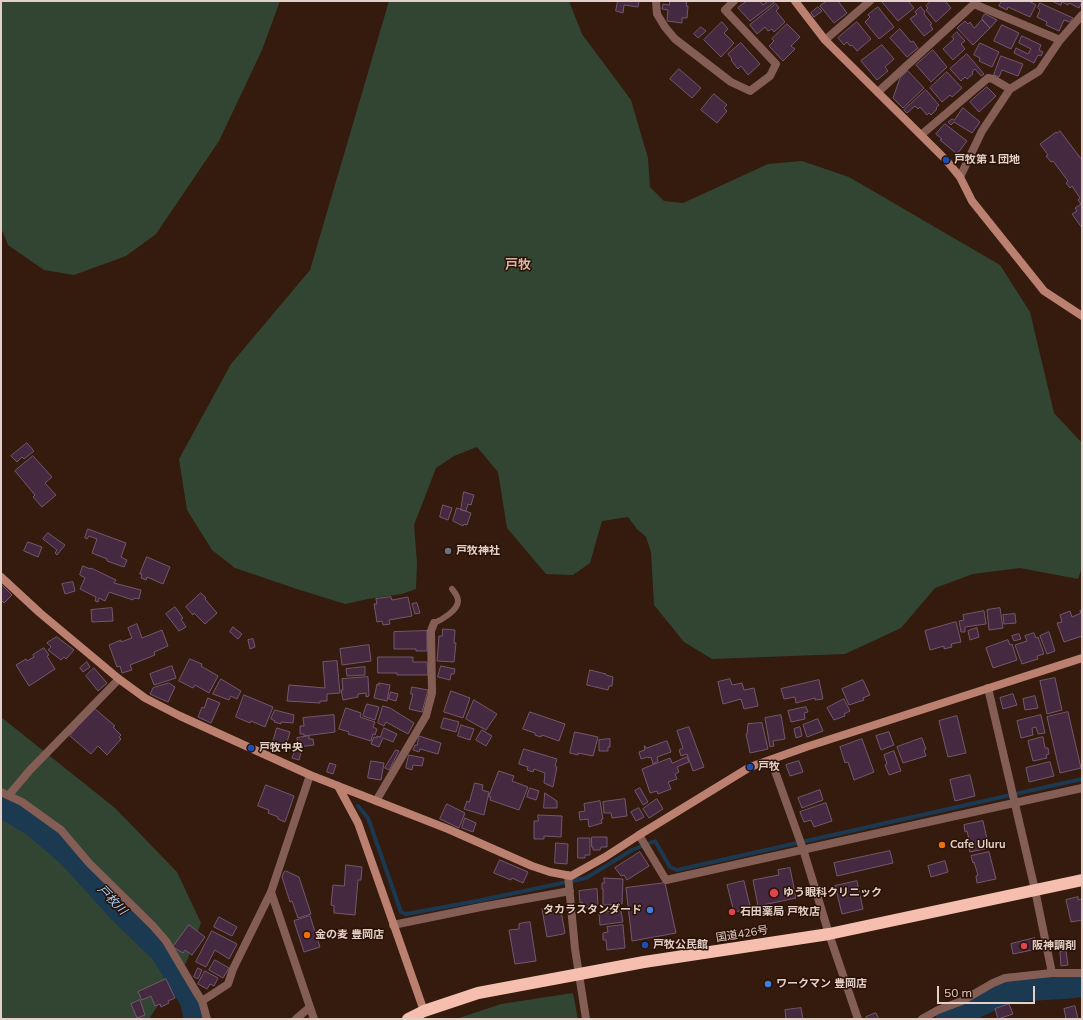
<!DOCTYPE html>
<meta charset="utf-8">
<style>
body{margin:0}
#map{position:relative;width:1083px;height:1020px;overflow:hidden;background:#351a0e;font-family:Mulish,sans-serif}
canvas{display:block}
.frame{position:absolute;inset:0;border:2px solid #e3d0c8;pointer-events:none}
.scale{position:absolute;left:937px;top:986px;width:98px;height:18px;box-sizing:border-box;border:2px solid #e3d0c8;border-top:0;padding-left:5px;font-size:12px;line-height:14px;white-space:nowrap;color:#e3d0c8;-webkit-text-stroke:3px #2a1105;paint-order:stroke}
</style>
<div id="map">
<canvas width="1083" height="1020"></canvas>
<div class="frame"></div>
<div class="scale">50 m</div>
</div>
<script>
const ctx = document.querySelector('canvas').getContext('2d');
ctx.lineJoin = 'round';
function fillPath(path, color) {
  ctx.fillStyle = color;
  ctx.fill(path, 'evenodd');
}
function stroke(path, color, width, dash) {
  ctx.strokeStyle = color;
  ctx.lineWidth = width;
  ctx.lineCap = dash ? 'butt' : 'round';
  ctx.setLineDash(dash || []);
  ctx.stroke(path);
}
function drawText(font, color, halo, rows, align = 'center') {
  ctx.font = font + ' Mulish,"Noto Sans JP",sans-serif';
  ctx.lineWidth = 3;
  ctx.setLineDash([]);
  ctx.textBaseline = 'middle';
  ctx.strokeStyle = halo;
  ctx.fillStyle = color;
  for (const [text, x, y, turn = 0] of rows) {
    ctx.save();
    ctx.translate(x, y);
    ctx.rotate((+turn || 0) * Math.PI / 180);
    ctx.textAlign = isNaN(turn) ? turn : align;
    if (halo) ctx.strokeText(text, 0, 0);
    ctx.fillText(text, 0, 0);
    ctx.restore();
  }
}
fillPath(new Path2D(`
 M1,1H280L262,50L219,141L156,234L126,256L74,275L44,270L8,245L1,228Z
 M389,1H569L582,34L631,100L648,158L650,187L664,201L683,203L768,164L802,161L849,177L1000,265L1030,312L1054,413L1082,443V568L1078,579L1020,568L973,574L935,588L901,628L845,654L712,659L684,642L654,605L651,552L646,537L637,529L628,517L602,521L590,563L573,575L546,574L507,528L498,472L477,447L454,456L436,468L414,525L417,562L416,589L402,594L368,599L345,604L297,589L235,568L212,550L187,510L179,459L231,364L310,270Z
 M1,717L115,808L177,872L201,923L187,961L149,1019H1Z
 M573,993L578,1019H456L501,1004Z`), '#324532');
stroke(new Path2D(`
 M358,806L368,818L401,912L406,914L477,901L586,878L632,850L655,841L670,867L677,870L1082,779`), '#1b3950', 4);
stroke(new Path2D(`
 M1,805L34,825L71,857L119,910L163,953L192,1001L196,1019
 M948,1019L1011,990L1064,987L1082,985`), '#1b3950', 24);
const building = new Path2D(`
 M618,1H639L638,7L624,5L623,13L616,11Z
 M670,1H687L686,6H688L687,18H682V23L667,21L668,10L662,9L663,4L669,5Z
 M747,1H760L763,5L768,1H773L774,3L750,21L738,8Z
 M827,1H838L847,13L834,23L820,6Z
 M883,1H908L914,8L898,21L882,2Z
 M931,1H945L951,8L936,22L926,10L928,8L926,6Z
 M1002,1H1029L1036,5L1030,17L1008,7L1007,10L999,6Z
 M1052,1H1082V2L1079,8L1069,3L1068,5L1062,2L1061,5Z
 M1040,3L1073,18L1070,22L1064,20L1059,31L1046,25L1047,22L1037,17L1040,10L1038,8Z
 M776,4L779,8L776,11L785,22L774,32L772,29L768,31L765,27L757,34L750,25Z
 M818,7L822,11L814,17L811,13Z
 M878,7L894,27L879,39L865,22L870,17L868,15Z
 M921,7L925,12L924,14L932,24L930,25L933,29L924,36L910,19L917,14L915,12Z
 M985,14L997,20L990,28L982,19Z
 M982,20L990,28L973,45L957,28L965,21L968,24L970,22L974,28Z
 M722,22L728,29L724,33L734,43L721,57L704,40Z
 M857,22L871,39L857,51L852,45L850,46L847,42L844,45L838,38Z
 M787,24L800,37L791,46L795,49L783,61L769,46L774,41L772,39Z
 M1002,25L1019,33L1011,49L994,41Z
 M701,27L706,31L698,38L694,34Z
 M900,29L911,42L913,41L918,48L907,57L890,38Z
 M957,32L965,41L961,44L965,49L953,60L943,49L954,39L952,37Z
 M1022,36L1041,45L1039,50L1043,52L1041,56L1038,55L1034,63L1014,53L1016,48L1028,54L1031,49L1019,43Z
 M741,43L760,64L748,75L741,66L738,69L731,60L732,59L728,54Z
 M980,43L999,52L992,67L979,61L980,58L974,55Z
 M882,45L894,59L885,67L888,71L877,80L861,61Z
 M933,50L947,67L931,82L916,65Z
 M967,54L984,74L981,76L975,69L972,72L973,74L967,79L965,77L961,81L950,69Z
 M1001,56L1023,64L1018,76L1002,70L999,77L994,75Z
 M679,69L701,88L692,98L670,79Z
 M908,71L924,88L903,108L893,98L900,78Z
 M947,72L962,88L952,97L950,95L942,102L930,88Z
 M987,87L996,96L979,112L970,102Z
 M926,90L939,105L936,108L937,109L931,115L929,113L927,115L920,107L918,109L915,106L907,113L904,110Z
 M714,94L727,105L724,108L727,111L717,123L701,110Z
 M963,108L980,122L972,133L954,122L951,125L948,122L952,119L954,120Z
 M945,124L967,141L957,154L940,140L942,139L936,134Z
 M1060,131L1082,160V228L1072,214L1077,211L1075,208L1081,204L1078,200L1080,198L1072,186L1070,188L1066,183L1068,181L1053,161L1051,162L1046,156L1048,155L1040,144L1056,132L1057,133Z
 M27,443L34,451L24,459L22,457L17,462L11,456Z
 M33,456L52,477L45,483L56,495L42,507L33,497L35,495L15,471Z
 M464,492L474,495L471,505L468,504L466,511L461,510Z
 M443,505L452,508L448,520L440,517Z
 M457,508L471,513L467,525L464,524L463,526L453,521Z
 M88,529L126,543L121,557L127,560L124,567L107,561V559L92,553L97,539L89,536L87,539L85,538Z
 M48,533L65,545L57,555L55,553L57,550L43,539Z
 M28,542L42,547L38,557L24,551Z
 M147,557L170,567L163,584L147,577L146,580L141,578L142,574H140Z
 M83,566L90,569L91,568L116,580L114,583L141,590L139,599L134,598L133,600L109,592L105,601L99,598L98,602L95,601L96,597L80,589L85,578L80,575Z
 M73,582L75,591L65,594L62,584Z
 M1,584L12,595L4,603L1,600Z
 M201,593L206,598L205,599L217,613L205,624L194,613L193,615L186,607Z
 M391,597L392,600L408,597L412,616L389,620L390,624L383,625L382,621L377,622L374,604H377L376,599Z
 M417,603L420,613L415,614L412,604Z
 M175,607L183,618L181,619L186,627L179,631L166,614Z
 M112,608L113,621L92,622L91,610Z
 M1000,608L1003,628L989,630L987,610Z
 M1082,610V636L1064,642L1057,623L1062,622L1060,615L1070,611L1072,617L1081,613L1080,611Z
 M984,611L986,624L965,627V632H961L959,621L964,620L963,615Z
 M1015,614L1016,623L1004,624L1003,615Z
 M956,622L961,642L951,644L952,647L944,649V646L930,650L925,631Z
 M137,624L142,638L162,630L168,646L154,652L155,655L130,665L132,670L122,673L120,666L117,667L109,645L121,640V642L132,638L128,628Z
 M233,627L242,634L238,639L230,632Z
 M977,628L979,637L970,640L968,631Z
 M443,629L455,630L454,643H456L454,662L437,661L439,636H442Z
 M427,631V651H416V649H394V632Z
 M1049,632L1055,651L1047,654L1040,636Z
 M1034,633L1036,638L1038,637L1044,654L1037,656L1038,659L1022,664L1015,645L1027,641L1025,636Z
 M1019,634L1021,639L1014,641L1012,636Z
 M57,637L74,650L66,659L64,657L61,660L48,650L51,647L47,643Z
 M253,639L255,647L250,649L248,640Z
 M1008,640L1010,645L1012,644L1017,660L993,668L986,648Z
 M369,645L371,661L342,665L340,649Z
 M44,648L49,655L47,656L55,669L29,686L16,665L26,659L27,661L34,657L33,655Z
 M378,657H413V662H427L428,675H397V673H378Z
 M190,659L202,664L201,666L218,676L209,693L195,685L193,688L179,681Z
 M337,661L340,693L327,694V701H320V703L287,701L289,685L325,688L323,662Z
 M87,662L90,667L83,672L80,668Z
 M172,666L176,678L154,685L150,674Z
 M441,666L455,669L454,674H451L450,680L438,677Z
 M365,667V675L347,676L346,669Z
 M94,668L107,683L98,691L86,676Z
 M590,670L606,674V675L613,677L612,686H609L608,690L587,685Z
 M368,677L369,696L366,697V693L358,694V697L343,700L341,690H343L342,679Z
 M1055,678L1062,710L1047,714L1040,681Z
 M221,679L241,691L237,699L231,696L229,700L213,694Z
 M730,679L732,685L742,683L744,690L754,688L758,706L744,709L741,699L723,704L718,682Z
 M819,680L823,699L815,700V698L796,703L795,697L784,699L781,689Z
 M863,680L870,695L863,698L864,700L849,705L842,689Z
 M169,683L175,687L168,702L150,694L153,688Z
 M379,683L390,685L387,701L374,698L377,684L379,685Z
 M412,687L428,690L422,712L409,709L413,694H411Z
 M451,691L470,698L463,718L444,712Z
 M391,692L398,694L396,701L389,699Z
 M1013,694L1017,705L1003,709L1000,698Z
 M244,695L273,707L265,727L251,721L250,723L236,717Z
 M1035,696L1038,708L1025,710L1023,699Z
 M208,698L220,703L211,723L198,717L202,707L204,708Z
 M844,699L850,711L844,714L845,716L834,720L827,708Z
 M474,700L497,714L486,730L466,719Z
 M367,704L379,707L375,720L363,716Z
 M383,706L390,708L414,723L408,734L386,722L384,726L378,723Z
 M806,707L808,712L804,713L805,719L791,722L788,711Z
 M94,708L115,726L113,727L121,735L119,737L121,739L107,755L98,746L91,754L70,736Z
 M346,708L361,713L360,717L375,722L373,727L377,729L375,735L373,734L371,741L348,734L349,732L339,729Z
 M275,710L294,715L293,723L281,722V724L274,722L275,721L271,719Z
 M530,712L565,724L559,741L542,735L541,737L535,735V733L523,729Z
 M1068,712L1081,768L1060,773L1047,717Z
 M334,715L335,732L304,736V734H300V726H304L303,718Z
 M781,715L785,739L773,741L774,746L770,747L765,718Z
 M1041,715L1045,733L1038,734L1036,727L1032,728L1033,735L1021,738L1017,721Z
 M957,716L966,753L948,757L939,721Z
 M444,718L459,722L456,732L441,728Z
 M818,719L823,731L807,737L803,725Z
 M762,723L768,749L750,753L746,734H747L748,724Z
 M461,725L474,729L470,740L458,736Z
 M689,727L704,767L693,771L687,754L681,756L679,750L683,748L677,731Z
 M800,727L802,736L796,738L794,729Z
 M277,728L290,732L285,749L272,746Z
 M384,728L397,734L393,742L383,738L379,747L371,744L374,737L377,738V736L380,737Z
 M482,730L492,736L486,746L476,740Z
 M575,732L598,737L593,756L578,753V755L570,753Z
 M889,732L894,745L881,750L876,736Z
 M309,736V739H313L314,745L298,747L297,738Z
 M419,736L441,743L438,754L420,749L419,752L413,750L415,745H417Z
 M1043,737L1045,748H1048L1049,754L1046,755L1047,758L1033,761L1028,741Z
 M922,738L926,749L924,750L926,756L903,763L897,747Z
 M610,739V747H608V751H599V740Z
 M862,739L874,772L854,780L848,762L845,763L840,747Z
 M667,741L671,752L657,757L658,761L653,764L651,757L649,758L648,757L641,759L639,752L645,750L644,746H645L646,748Z
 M302,749L299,760L292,758L295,750Z
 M524,749L557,759L555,766L557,767L553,787L544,783L545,773L534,769L533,772L527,770L528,767L519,764Z
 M396,750L399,751L389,770L385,768Z
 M894,751L901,771L889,775L885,765L887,764L884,755Z
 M409,755L424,758L422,766L413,765L412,770L406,768Z
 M687,757L689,762L677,767L679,772L675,774L677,779L668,782L671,789L658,794L657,791L650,793L642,769L670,758L672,763Z
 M371,761L384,763L381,780L368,778Z
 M799,761L803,772L790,776L786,765Z
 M1050,762L1054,776L1029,782L1026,768Z
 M330,763L336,765L333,774L327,772Z
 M499,771L514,776L512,781L528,787L519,810L490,800L491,797H489Z
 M970,775L975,796L955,801L950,780Z
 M475,783L483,785L482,790L489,792L484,815L464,809L467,801L469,802Z
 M266,785L294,796L285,822L278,819V817L268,813L269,810L258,806Z
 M530,788L539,791L536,800L527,797Z
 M640,788L648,802L643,805L635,791Z
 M820,790L823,800L802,808L798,798Z
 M545,793L557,801V808H544Z
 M625,799L627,816L612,818L611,813H604L603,802Z
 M657,799L663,809L649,818L643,809Z
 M600,801L603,819L601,820L602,823L589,827L588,819L580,820L579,812L585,811L584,804Z
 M826,803L832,821L814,827L811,820L804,822L800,812Z
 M447,804L465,813L459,828L440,819Z
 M639,808L644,817L636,821L631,812Z
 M538,815L562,816L561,837L544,836V839H534V821H538Z
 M465,818L476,823L473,832L462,828Z
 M983,821L989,848L970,852L968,845L970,844L967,831L965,832L964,825Z
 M592,837H607V847H601L600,850H593V847H592Z
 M578,838H590V855H585V858H578Z
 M556,843L568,844L567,864L555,863Z
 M890,851L893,863L837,876L834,863Z
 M640,852L649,866L627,880L624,875L621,876L615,868Z
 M989,852L996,879L977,883L976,876L978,875L974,862L973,863L971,856Z
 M500,860L528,872L523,883L512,878L511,880L494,873Z
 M945,861L948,872L931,877L928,866Z
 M346,865L362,867L361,880H358L355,915L334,913V906L331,905L333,885L344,886Z
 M790,868L796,898L758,906L753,880L779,875L778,870Z
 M286,871L299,877L311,914L298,918L292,901L290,902L282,877L284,872Z
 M604,878L623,879L622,904L603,905V889H602V883H604Z
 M744,881L751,910L748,911V913L741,915L740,911L734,912L727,885Z
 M857,881L863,909L842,914L835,886Z
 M665,883L676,933L632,941L626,888Z
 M597,889L598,906L583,908L582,902L580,903L579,891Z
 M1078,897V900L1082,899V920L1071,922L1066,900Z
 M560,906L565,933L563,934L547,937L542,909Z
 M621,911L623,922L600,925L599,913Z
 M310,916L320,947L304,952L294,921Z
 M219,917L237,927L232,936L214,927Z
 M530,922L536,961L515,964L509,930L519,929V924Z
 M189,925L205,937L192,955L185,950L183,953L173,947Z
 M623,925L625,948L607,950L606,940H603V933L608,932L607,927Z
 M212,931L237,944L229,959L215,950L206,967L196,962Z
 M1035,938L1037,949L1013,954L1011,944Z
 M1066,951L1068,965L1061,966L1060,952Z
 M215,960L229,968L223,978L209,970Z
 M198,968L202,970L198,979L194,977Z
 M205,971L218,978L214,986L210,984L207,989L198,984Z
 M166,979L175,998L168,1001L169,1003L161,1007L160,1004L155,1006L151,996L142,1000L138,992Z
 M140,1000L145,1015L137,1018L131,1004Z
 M1009,1004L1013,1014L998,1019L995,1009Z
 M1075,1006L1078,1019H1066L1064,1009Z
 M801,1008L803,1019H786L785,1010Z
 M876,1013L879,1019H866V1017Z`);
fillPath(building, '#452940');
stroke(building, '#73586e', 1);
stroke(new Path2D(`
 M434,623C442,620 458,610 458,601C458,596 455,593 452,589`), '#845e55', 6);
stroke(new Path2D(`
 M656,1L657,14L665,27L675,39L731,82L750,91L770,76L776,64L725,10L734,1
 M825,40L870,1
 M878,92L974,4L1060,40
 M921,135L988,78L993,79L1010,89
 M960,177L982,131L1010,89L1039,71L1060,40L1082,15
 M988,688L1035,890L1052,973
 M771,760L803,849L829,934L858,1019
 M1,792L22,802L61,830L89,863L153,926L166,941L195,990L202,1001L207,1019
 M9,795L30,770L119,679
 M376,801L426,716L432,693L431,631L434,623
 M639,835L666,880L1082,788
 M568,875L575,949L586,1019
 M271,892L314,1019
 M393,925L481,907L570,891
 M202,1001L228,984L233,969L271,892L310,775
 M296,1019L310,1007
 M922,1019L938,1010L962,1001L993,983L1005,978L1052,973H1082`), '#845e55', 8);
stroke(new Path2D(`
 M795,1L825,40L946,160L960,177L972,201L1044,291L1082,316
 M1,577L40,613L119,679L145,698L180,716L310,775L448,829L532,866L550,872L571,876L605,857L639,835L750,767L806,747L1082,658
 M338,786L358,823L424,1011`), '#bc8071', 8);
stroke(new Path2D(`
 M408,1019L424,1011L478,993L644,962L829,934L1082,880`), '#f6beaf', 12);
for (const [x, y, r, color] of [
 [946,160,4,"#1a4fb4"],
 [448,551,4,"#6b7280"],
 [251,748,4,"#1a4fb4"],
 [750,767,4,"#1a4fb4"],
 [942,845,4,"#e8710a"],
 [774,893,5,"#e0444e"],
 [650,910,4,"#3f7fe0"],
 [732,912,4,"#e0444e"],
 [307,935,4,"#e8710a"],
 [645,945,4,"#1a4fb4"],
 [1024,946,4,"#e0444e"],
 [768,984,4,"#3f7fe0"]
]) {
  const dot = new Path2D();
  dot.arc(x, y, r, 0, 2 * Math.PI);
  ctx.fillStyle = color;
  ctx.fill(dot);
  stroke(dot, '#2a1105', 1.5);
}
drawText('bold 11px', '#e3d0c8', '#2a1105', [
 ["戸牧第１団地",954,160],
 ["戸牧神社",456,551],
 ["戸牧中央",259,748],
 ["戸牧",758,767],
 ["Cafe Uluru",950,845],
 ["ゆう眼科クリニック",783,893],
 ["タカラスタンダード",642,910,"right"],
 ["石田薬局 戸牧店",740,912],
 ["金の麦 豊岡店",315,935],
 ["戸牧公民館",653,945],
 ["阪神調剤",1032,946],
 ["ワークマン 豊岡店",776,984]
], 'left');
drawText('11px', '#e3d0c8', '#2a1105', [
 ["国道426号",742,934,-9]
]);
drawText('italic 12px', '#9bd1fe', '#2a1105', [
 ["戸枚川",112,900,46]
]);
drawText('bold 13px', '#dab6a6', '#2a1105', [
 ["戸牧",518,265]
]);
</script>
